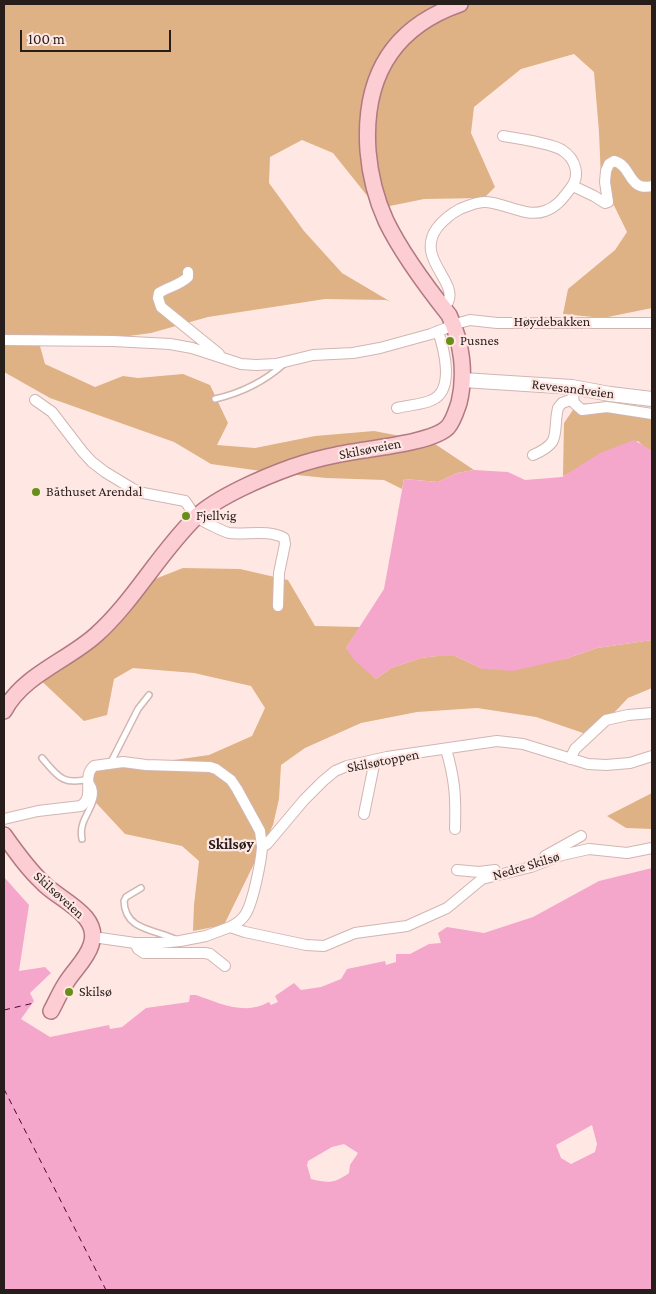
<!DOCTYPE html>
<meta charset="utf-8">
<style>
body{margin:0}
#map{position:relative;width:656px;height:1294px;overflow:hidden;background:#ffe8e4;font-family:"Crimson Pro",serif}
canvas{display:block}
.frame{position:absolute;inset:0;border:5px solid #271d1b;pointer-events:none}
.scale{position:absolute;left:20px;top:30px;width:151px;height:22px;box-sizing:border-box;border:2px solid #271d1b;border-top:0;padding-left:6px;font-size:15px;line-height:18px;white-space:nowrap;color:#271d1b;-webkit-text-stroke:4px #ffe8e4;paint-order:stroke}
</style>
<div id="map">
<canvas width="656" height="1294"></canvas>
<div class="frame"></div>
<div class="scale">100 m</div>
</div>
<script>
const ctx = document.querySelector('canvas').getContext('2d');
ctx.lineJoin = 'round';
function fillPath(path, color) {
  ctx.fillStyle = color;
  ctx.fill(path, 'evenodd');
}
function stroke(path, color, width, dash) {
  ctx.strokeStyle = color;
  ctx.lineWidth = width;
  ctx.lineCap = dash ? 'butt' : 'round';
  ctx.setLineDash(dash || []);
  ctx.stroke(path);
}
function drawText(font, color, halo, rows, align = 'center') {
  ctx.font = font + ' "Crimson Pro",serif';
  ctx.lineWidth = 4.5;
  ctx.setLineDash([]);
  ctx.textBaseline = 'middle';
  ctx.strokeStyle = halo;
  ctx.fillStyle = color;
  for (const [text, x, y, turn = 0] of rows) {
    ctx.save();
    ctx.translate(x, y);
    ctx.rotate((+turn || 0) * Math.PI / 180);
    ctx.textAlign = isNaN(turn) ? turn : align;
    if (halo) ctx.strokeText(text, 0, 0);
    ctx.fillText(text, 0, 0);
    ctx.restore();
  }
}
fillPath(new Path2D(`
 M4,4H652V308L603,318L563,314L568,289L615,250L627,232L601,179L599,132L594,72L574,54L521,69L474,107L471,133L495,187L484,198L424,199L385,207L391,220L369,198L333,153L302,140L270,157L269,183L304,231L342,273L391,302L386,300L325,299L208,317L151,333L92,341L40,346L45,364L95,387L123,376L138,378L183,374L210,385L228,423L217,445L255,448L315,436L374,431L432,442L474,470L457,473L438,482L404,479L402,489L384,480L326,478L268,472L211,464L174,442L50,398L4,372Z
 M615,402L652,419V451L643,446L638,441L563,476L564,423L577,404Z
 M183,568L240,569L288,580L315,626L360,627L346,648L376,679L391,668L421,658L437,656H455L483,669L565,659L597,648L652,640V688L628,698L592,736L536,717L477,708L417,712L361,723L305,748L281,765L279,799L273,825L224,925L193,931L194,905L199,861L182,846L125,834L86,792L90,772L209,755L252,736L265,708L251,686L194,673L133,668L114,679L107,715L84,721L34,674L49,665L137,586Z
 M652,793V829L626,828L607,816Z`), '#deb284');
fillPath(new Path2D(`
 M634,440L652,451V640L597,648L565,659L513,671L483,669L455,656H437L421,658L391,668L376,679L354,660L346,648L384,589L404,479L438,482L457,473L474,470L508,472L525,480L562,477L600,453Z
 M652,868V1290H4V877L29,905L19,971L45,967L51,973L30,993L34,1001L21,1019L50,1037L109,1025L110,1029L122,1027L146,1008L189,1002L190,995H196C219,1003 245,1016 269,1002L271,1005L278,1002L275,996L294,983L301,990L321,987L341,979L347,969L385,961L386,965L396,962V954H410L429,944L441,943L438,933L447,927L484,933L533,917L599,881ZM592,1125L597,1144L595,1152L571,1164L561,1158L556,1145ZM344,1144L358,1153L350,1165L349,1173C334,1184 328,1183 311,1179L307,1165L308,1161L332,1147Z`), '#f4a6cb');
stroke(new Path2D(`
 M4,1010L34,1003
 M4,1089L106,1290`), '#560036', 1, [6, 5]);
const service = new Path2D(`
 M215,399C241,393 265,381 284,364
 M42,758C57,775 62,786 88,779C103,793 88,809 83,823C81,829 81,834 82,839
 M111,762L138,709L149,695
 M141,888L126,897L124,901C125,932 157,929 177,940`);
const minor = new Path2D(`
 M573,186L594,196L605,203L608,202L605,182L606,171L609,164L614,161C632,165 628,192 652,186
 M188,272V277C180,285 168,287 159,293L158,298L161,307L219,354
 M443,307L448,302C458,281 415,258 437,228C442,221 452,213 460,209C467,206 478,201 486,202C505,203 526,218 545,211C557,207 563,198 570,189C581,176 576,159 562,150C552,144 516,138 503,136
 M4,340L113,341L170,344L192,348L241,364L256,365L276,364L313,355L353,353L380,348L431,334L459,323L470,320L497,323H652
 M572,387L574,403L582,410L607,407L652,414
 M35,400L52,412L82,451L92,462L105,472L133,489L143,493L185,501C189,506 192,513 197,517C202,521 222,531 229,533C246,535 269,529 284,538L285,544L279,573L278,606
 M397,408C408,405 422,405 432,400C455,390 444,349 438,331
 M533,455C563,442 552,434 558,408L562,403L573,399
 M446,749C455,780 456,797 455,829
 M570,759L575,749L606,720L628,715L652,713
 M364,814L375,760
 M4,819L38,811L81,806C96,796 81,777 94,766L123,762L146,765L210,767L216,769L231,780L237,789L260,831L262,847
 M545,856L581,836
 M457,870L479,872L495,870
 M230,927C236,924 241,921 245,915C253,903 261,862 262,847L267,844L304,800L323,781L335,771L347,766L387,757L497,741L523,744L588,764L606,765L630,763L652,756
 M93,937L135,943H160L180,941L206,936L230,927L245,932L306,945L324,946L355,933L407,926L447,908L482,879L531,867L562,855L589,849L627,853L652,848
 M135,943L138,949L144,953H205L210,954L225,966`);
const secondary = new Path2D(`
 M463,380L572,387L610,394L652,399`);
const primary = new Path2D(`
 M4,711C23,675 67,661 96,635C134,601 159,553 196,517C217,497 264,477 292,467C306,462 321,458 336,455C361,449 432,444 448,427C454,420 456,411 459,403C466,374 462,342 449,315C426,286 402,254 386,221C376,199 370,175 368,151C363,79 391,28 460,4
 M4,835C16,852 28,869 43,883C59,900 102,915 91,945C87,959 73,971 66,983C60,992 56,1002 51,1011`);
stroke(service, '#d1b5b1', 8);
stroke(minor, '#d1b5b1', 12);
stroke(secondary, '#d1b5b1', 16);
stroke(primary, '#b17981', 18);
stroke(service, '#fff', 5);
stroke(minor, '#fff', 10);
stroke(secondary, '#fff', 14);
stroke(primary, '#fdcdd4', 15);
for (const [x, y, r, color] of [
 [450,341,5,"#688e18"],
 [36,492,5,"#688e18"],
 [186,516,5,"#688e18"],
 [69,992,5,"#688e18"]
]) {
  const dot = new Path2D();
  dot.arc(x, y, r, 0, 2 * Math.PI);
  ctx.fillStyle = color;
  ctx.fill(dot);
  stroke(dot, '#ffe8e4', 2);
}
drawText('14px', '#271d1b', '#ffe8e4', [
 ["Høydebakken",552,322],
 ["Revesandveien",573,389,7],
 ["Skilsøveien",370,449,-11],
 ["Skilsøtoppen",383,761,-11],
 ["Nedre Skilsø",526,866,-17],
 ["Skilsøveien",59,895,42]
]);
drawText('14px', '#271d1b', '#ffe8e4', [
 ["Pusnes",460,341],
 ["Båthuset Arendal",46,492],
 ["Fjellvig",196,516],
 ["Skilsø",79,992]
], 'left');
drawText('bold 15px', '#271d1b', '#ffe8e4', [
 ["Skilsøy",231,844]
]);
</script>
